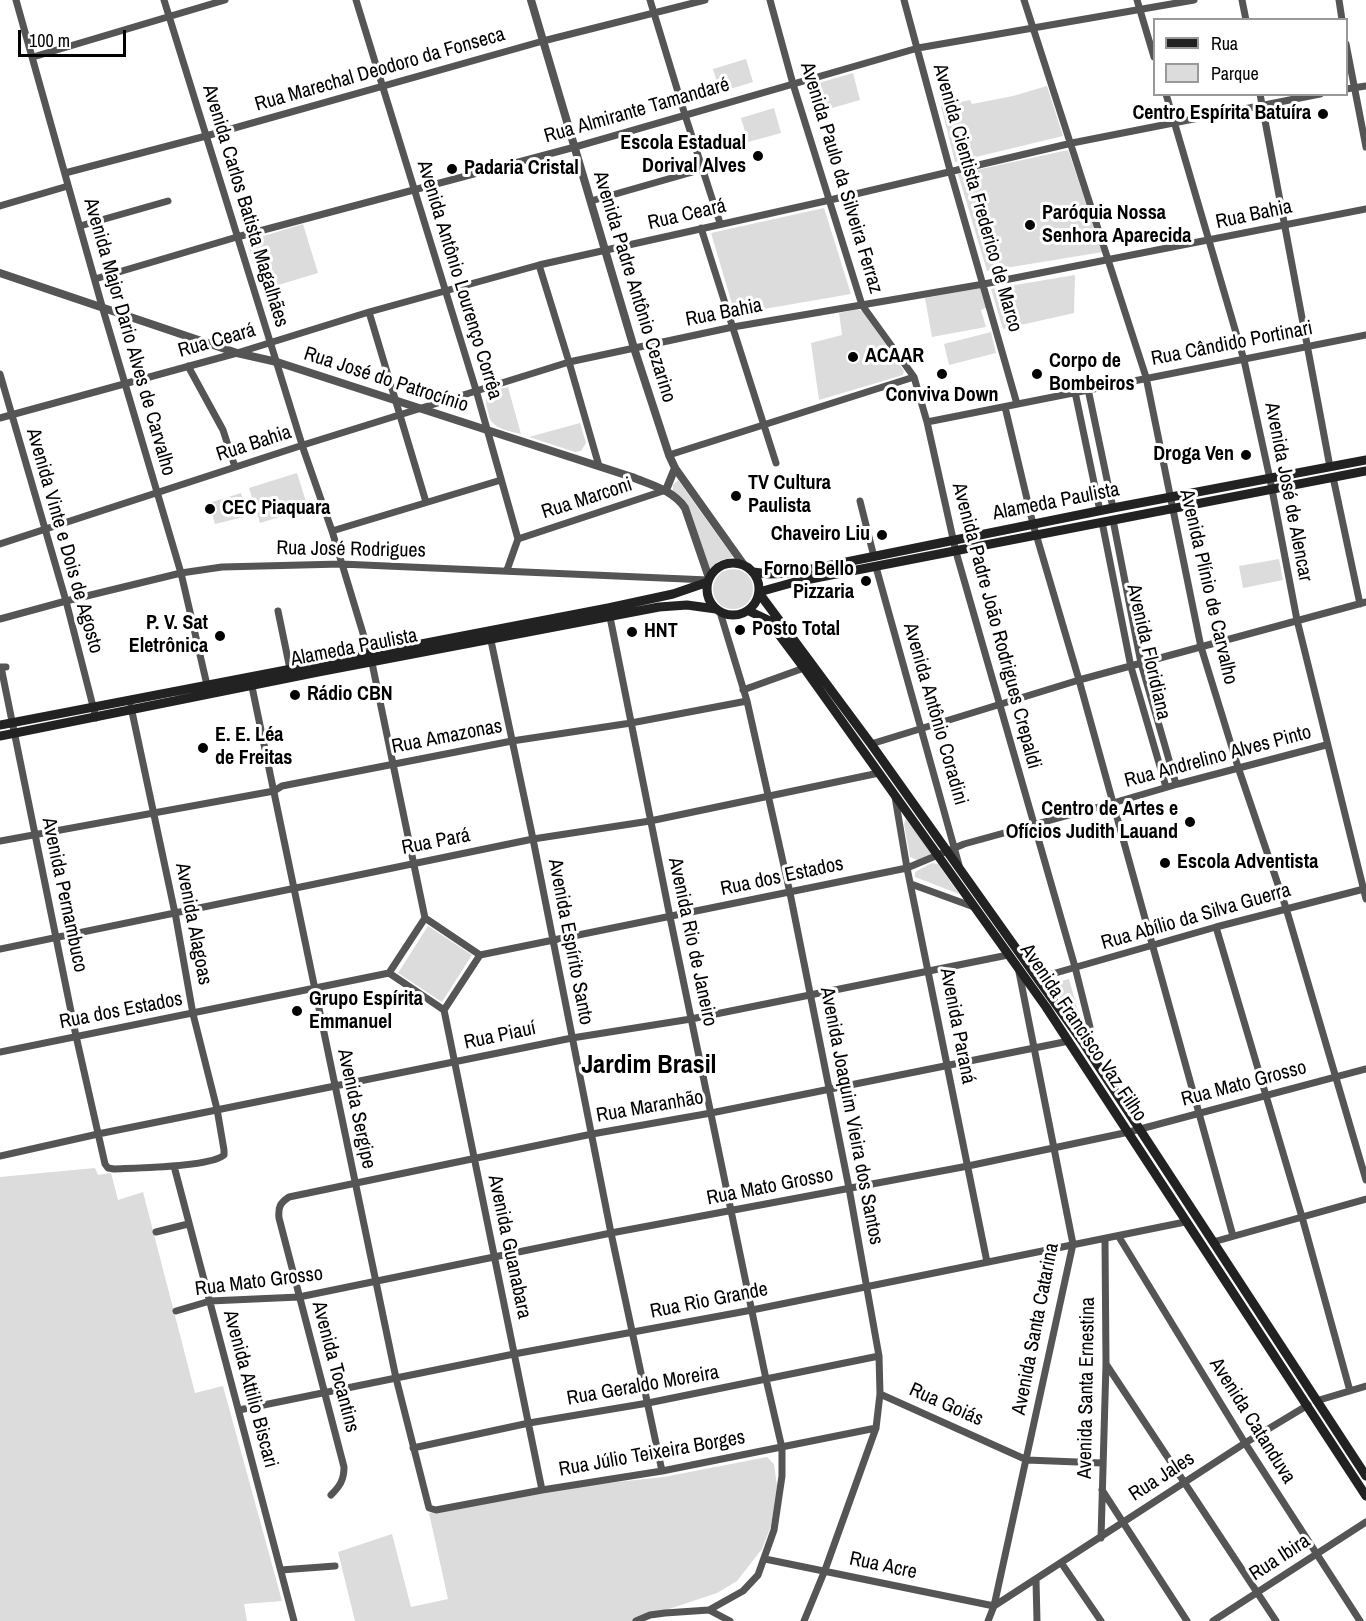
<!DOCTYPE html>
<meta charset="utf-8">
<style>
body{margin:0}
#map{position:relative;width:1366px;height:1621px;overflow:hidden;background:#fff;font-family:"Archivo Narrow",sans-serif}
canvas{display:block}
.legend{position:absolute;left:1153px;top:18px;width:195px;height:78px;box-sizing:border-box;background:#fff;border:2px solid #999;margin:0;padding:8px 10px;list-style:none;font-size:18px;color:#000}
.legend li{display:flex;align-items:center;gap:12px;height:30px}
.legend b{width:30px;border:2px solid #999}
.scale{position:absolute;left:18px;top:30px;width:108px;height:27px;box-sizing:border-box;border:3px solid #000;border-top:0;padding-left:8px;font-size:18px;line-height:21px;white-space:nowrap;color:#000;-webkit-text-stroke:4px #fff;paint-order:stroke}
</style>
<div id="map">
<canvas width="1366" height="1621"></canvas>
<ul class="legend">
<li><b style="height:8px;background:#222"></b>Rua</li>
<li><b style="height:16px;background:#dcdcdc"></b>Parque</li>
</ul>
<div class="scale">100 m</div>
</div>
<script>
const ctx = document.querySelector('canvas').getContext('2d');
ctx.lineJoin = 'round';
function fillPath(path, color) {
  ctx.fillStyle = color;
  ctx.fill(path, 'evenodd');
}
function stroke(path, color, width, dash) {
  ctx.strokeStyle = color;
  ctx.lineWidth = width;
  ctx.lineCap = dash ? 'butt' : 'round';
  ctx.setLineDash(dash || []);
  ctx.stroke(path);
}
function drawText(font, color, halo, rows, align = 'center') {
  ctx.font = font + ' "Archivo Narrow",sans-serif';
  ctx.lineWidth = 6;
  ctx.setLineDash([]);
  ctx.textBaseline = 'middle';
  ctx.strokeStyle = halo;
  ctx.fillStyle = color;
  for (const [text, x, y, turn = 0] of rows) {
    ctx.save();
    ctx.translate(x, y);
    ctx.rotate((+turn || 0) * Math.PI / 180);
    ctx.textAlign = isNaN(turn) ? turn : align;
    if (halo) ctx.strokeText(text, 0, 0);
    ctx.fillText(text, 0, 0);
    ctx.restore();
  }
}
fillPath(new Path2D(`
 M746,59L753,82L720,92L713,69Z
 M853,73L860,100L815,113L808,86Z
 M1047,86L1063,136L955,162L941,106L970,100L972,104L1013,96Z
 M774,108L781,133L748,142L741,118Z
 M1068,150L1103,252L987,271L958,174Z
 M824,208L851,294L735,314L711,233Z
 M303,224L318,273L262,290L247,241Z
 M1075,275L1074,313L1003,329L991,289Z
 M982,288L988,307L981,310L986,327L932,337L925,298Z
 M858,309L863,312L904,371L903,375L819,400L811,343L842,335L839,313Z
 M991,332L996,353L949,365L944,344Z
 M508,387L521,434C513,432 500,430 494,424C490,421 489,416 488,411C482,391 492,391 508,387Z
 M580,423L586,443L581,451L575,452L529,437Z
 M297,473L308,508L260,523L249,488Z
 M678,480L733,557L719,561L708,570L673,491V485Z
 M241,493L248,516L215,524L209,503Z
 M1279,559L1283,580L1243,588L1239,566Z
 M713 589a20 20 0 1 1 40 0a20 20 0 1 1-40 0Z
 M906,819L931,852L930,855L917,860L910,857L904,824Z
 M932,863L938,864L959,894L915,877V872Z
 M428,926L472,955L442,1002L398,973Z
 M1069,979L1083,1029V1030H1081L1050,984Z
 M95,1168L98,1175L111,1173L118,1200L143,1192L195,1393L223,1386L282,1601L244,1604L247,1621H0V1177Z
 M767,1457L774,1464L777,1486L771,1526L762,1549L737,1581L717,1593L633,1621H355L338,1552L392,1534L411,1607L448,1599L429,1513L542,1490L664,1477Z`), '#dcdcdc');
stroke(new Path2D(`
 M16,0L102,306L181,573L207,685
 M164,0L304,451L332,531L372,663L425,918L480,955
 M356,0L476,390L518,539L507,570
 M650,0L685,115L720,223
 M770,0L793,84L862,305L914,377L927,422L956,552L1075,967L1090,1027L1089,1038L1084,1044
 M904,0L950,170L1017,404
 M1024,0L1146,377L1201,647L1238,767L1286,908L1366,1180
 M1137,0L1154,57
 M1242,0L1246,20
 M1339,0L1342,20
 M1346,44L1366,147
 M33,57L225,0
 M1346,89L1366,86
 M1166,94L1244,360L1270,479L1297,620L1366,899
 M1260,94L1330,467
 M65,173L206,136L543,41L705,0
 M591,201L703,169
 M0,206L68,186
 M80,226L168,201
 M701,228L776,463
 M539,265L569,362L599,466
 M95,279L237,237L575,147L918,48L1194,0
 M369,312L426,502
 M188,366L223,430L235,467
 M0,374L66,601L96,718
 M1088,389L1113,508
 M1075,392L1100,511
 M1005,407L1033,524L1079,680L1233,1236
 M0,418L237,353L369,312L539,265L830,200L1072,143L1320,94
 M927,422L1366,335
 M669,455L914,377
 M1333,477L1360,604
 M860,501L874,557
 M1113,520L1141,663L1176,784
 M1102,522L1131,667L1166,787
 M332,531L501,480
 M518,539L666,490
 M0,544L303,445L569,362L733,327L984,284L1366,209
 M876,567L959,865
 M278,611L290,669
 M609,612L670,917L766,1379L782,1448V1476L774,1530L758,1575L743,1591L709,1610L665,1613L650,1615L636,1621
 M720,612L747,701L790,893L849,1188L879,1356L880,1394L876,1428L825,1570L804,1621
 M0,619L66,601L181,573L222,567L341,564L708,580
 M490,636L533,839L611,1233L662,1471
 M6,667H1L76,1036L105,1164L108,1168L114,1169C135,1168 211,1167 224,1155V1150L217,1109L193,1014L176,918L131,707
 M251,682L396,1378L429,1508L436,1510L542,1490L662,1471L876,1428
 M743,690L804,668
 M871,744L1079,680L1366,602
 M895,797L907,868L987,1262
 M0,841L274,791L282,786L512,741L631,723L747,701
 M911,884L974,907
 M425,918L389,973L444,1010
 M1216,927L1302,1217L1350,1391
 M0,949L533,839L650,821L879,773
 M480,955L907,868L964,844L1113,803L1178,784L1326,745
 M480,955L444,1010L542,1490
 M1038,978L1216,927L1364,889
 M0,1052L389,973
 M0,1156L98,1134L572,1038L691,1019L1008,955
 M174,1166L294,1621
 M156,1232L188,1224
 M1119,1237L1245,1443L1360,1621
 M1213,1242L1366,1199
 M176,1311L210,1301L299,1297L611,1233L968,1166L1129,1132L1366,1069
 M1106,1364L1276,1621
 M880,1394L1027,1460L1102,1463
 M1316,1401L1366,1386
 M239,1410L514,1354L752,1310L1185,1222
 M413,1448L529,1423L648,1403L879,1356
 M1102,1490L1187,1621
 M331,1495C340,1486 344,1480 344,1467L279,1218C278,1207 280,1203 289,1197L592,1134L711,1113L1069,1041
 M1101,1538L1106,1364L1105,1240
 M765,1559L994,1606L1245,1443L1308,1405
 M1062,1564L1101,1621
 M281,1570L335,1566
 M1036,1580L1037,1621
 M709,1610L730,1621
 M988,1621L994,1606L1073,1244L1019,972
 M1213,1621L1366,1522`), '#555', 7);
stroke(new Path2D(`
 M531,0L634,348L669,455L675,468L744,565
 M0,273L237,353L277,362L632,477C651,485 673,490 685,508L709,578
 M666,490L675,468`), '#555', 8);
stroke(new Path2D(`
 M707 589a26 26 0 1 1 52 0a26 26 0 1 1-52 0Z
 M753,572L770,574L792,573L1113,508L1366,460
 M759,592L795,582L1366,471
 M759,593L871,744L1084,1044L1366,1476
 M749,611L768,620L804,668L1046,1007L1366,1496
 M0,725L608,608L673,594L708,582
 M0,736L318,672L659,607L687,605L716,609`), '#222', 9);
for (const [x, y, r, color] of [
 [1323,114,6,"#000"],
 [758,156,6,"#000"],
 [452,169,6,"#000"],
 [1030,225,6,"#000"],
 [853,357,6,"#000"],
 [942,374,6,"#000"],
 [1037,374,6,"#000"],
 [1246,455,6,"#000"],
 [736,496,6,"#000"],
 [210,509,6,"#000"],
 [882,535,6,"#000"],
 [866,581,6,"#000"],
 [740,630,6,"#000"],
 [632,632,6,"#000"],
 [220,636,6,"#000"],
 [295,695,6,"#000"],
 [203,748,6,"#000"],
 [1190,822,6,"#000"],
 [1165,863,6,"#000"],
 [297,1011,6,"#000"]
]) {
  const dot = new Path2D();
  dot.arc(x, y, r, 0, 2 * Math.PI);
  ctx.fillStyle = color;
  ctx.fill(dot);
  stroke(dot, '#fff', 2);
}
drawText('20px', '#000', '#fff', [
 ["Rua Marechal Deodoro da Fonseca",380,70,-16],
 ["Rua Almirante Tamandaré",637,111,-16],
 ["Avenida Paulo da Silveira Ferraz",841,178,73],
 ["Avenida Cientista Frederico de Marco",977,198,74],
 ["Avenida Carlos Batista Magalhães",245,206,73],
 ["Rua Ceará",687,215,-13],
 ["Rua Bahia",1254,215,-12],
 ["Avenida Antônio Lourenço Corrêa",459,280,73],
 ["Avenida Padre Antônio Cezarino",634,287,73],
 ["Rua Bahia",724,313,-11],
 ["Avenida Major Dario Alves de Carvalho",129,337,74],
 ["Rua Ceará",217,341,-16],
 ["Rua Cândido Portinari",1232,344,-11],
 ["Rua José do Patrocínio",386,380,18],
 ["Rua Bahia",254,444,-18],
 ["Avenida José de Alencar",1288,492,79],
 ["Rua Marconi",587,499,-18],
 ["Alameda Paulista",1056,502,-11],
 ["Avenida Vinte e Dois de Agosto",64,541,74],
 ["Rua José Rodrigues",351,550,1],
 ["Avenida Plínio de Carvalho",1208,587,77],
 ["Avenida Padre João Rodrigues Crepaldi",996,626,75],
 ["Alameda Paulista",354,648,-11],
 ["Avenida Floridiana",1148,652,77],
 ["Avenida Antônio Coradini",935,714,74],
 ["Rua Amazonas",447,737,-11],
 ["Rua Andrelino Alves Pinto",1218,757,-15],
 ["Rua Pará",436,842,-11],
 ["Rua dos Estados",782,877,-12],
 ["Avenida Pernambuco",64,895,78],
 ["Rua Abílio da Silva Guerra",1196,917,-16],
 ["Avenida Alagoas",193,924,79],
 ["Avenida Espírito Santo",570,942,79],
 ["Avenida Rio de Janeiro",692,942,78],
 ["Rua dos Estados",121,1011,-11],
 ["Avenida Paraná",957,1026,79],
 ["Avenida Francisco Vaz Filho",1083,1033,56],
 ["Rua Piauí",500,1036,-12],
 ["Rua Mato Grosso",1244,1084,-15],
 ["Rua Maranhão",650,1107,-10],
 ["Avenida Sergipe",356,1109,78],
 ["Avenida Joaquim Vieira dos Santos",851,1116,79],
 ["Rua Mato Grosso",770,1187,-11],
 ["Avenida Guanabara",509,1247,78],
 ["Rua Mato Grosso",259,1282,-7],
 ["Rua Rio Grande",709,1301,-11],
 ["Avenida Santa Catarina",1036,1329,-79],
 ["Avenida Tocantins",335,1367,75],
 ["Rua Geraldo Moreira",643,1386,-10],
 ["Avenida Santa Ernestina",1087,1388,-89],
 ["Avenida Attilio Biscari",250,1389,75],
 ["Rua Goiás",946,1405,24],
 ["Avenida Catanduva",1252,1421,58],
 ["Rua Júlio Teixeira Borges",652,1454,-10],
 ["Rua Jales",1162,1477,-33],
 ["Rua Ibira",1280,1558,-33],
 ["Rua Acre",883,1566,12]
]);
drawText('bold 20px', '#000', '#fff', [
 ["Centro Espírita Batuíra",1311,114,"right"],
 ["Escola Estadual",746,144,"right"],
 ["Dorival Alves",746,167,"right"],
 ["Padaria Cristal",464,169],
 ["Paróquia Nossa",1042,214],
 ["Senhora Aparecida",1042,237],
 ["ACAAR",865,357],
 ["Corpo de",1049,362],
 ["Bombeiros",1049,385],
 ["Conviva Down",942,396,"center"],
 ["Droga Ven",1234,455,"right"],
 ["TV Cultura",748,484],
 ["Paulista",748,507],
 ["CEC Piaquara",222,509],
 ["Chaveiro Liu",870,535,"right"],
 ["Forno Bello",854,570,"right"],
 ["Pizzaria",854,593,"right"],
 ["P. V. Sat",208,624,"right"],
 ["Eletrônica",208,647,"right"],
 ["Posto Total",752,630],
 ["HNT",644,632],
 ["Rádio CBN",307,695],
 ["E. E. Léa",215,736],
 ["de Freitas",215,759],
 ["Centro de Artes e",1178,810,"right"],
 ["Ofícios Judith Lauand",1178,833,"right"],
 ["Escola Adventista",1177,863],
 ["Grupo Espírita",309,1000],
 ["Emmanuel",309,1023]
], 'left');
drawText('bold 26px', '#000', '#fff', [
 ["Jardim Brasil",649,1066]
]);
</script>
